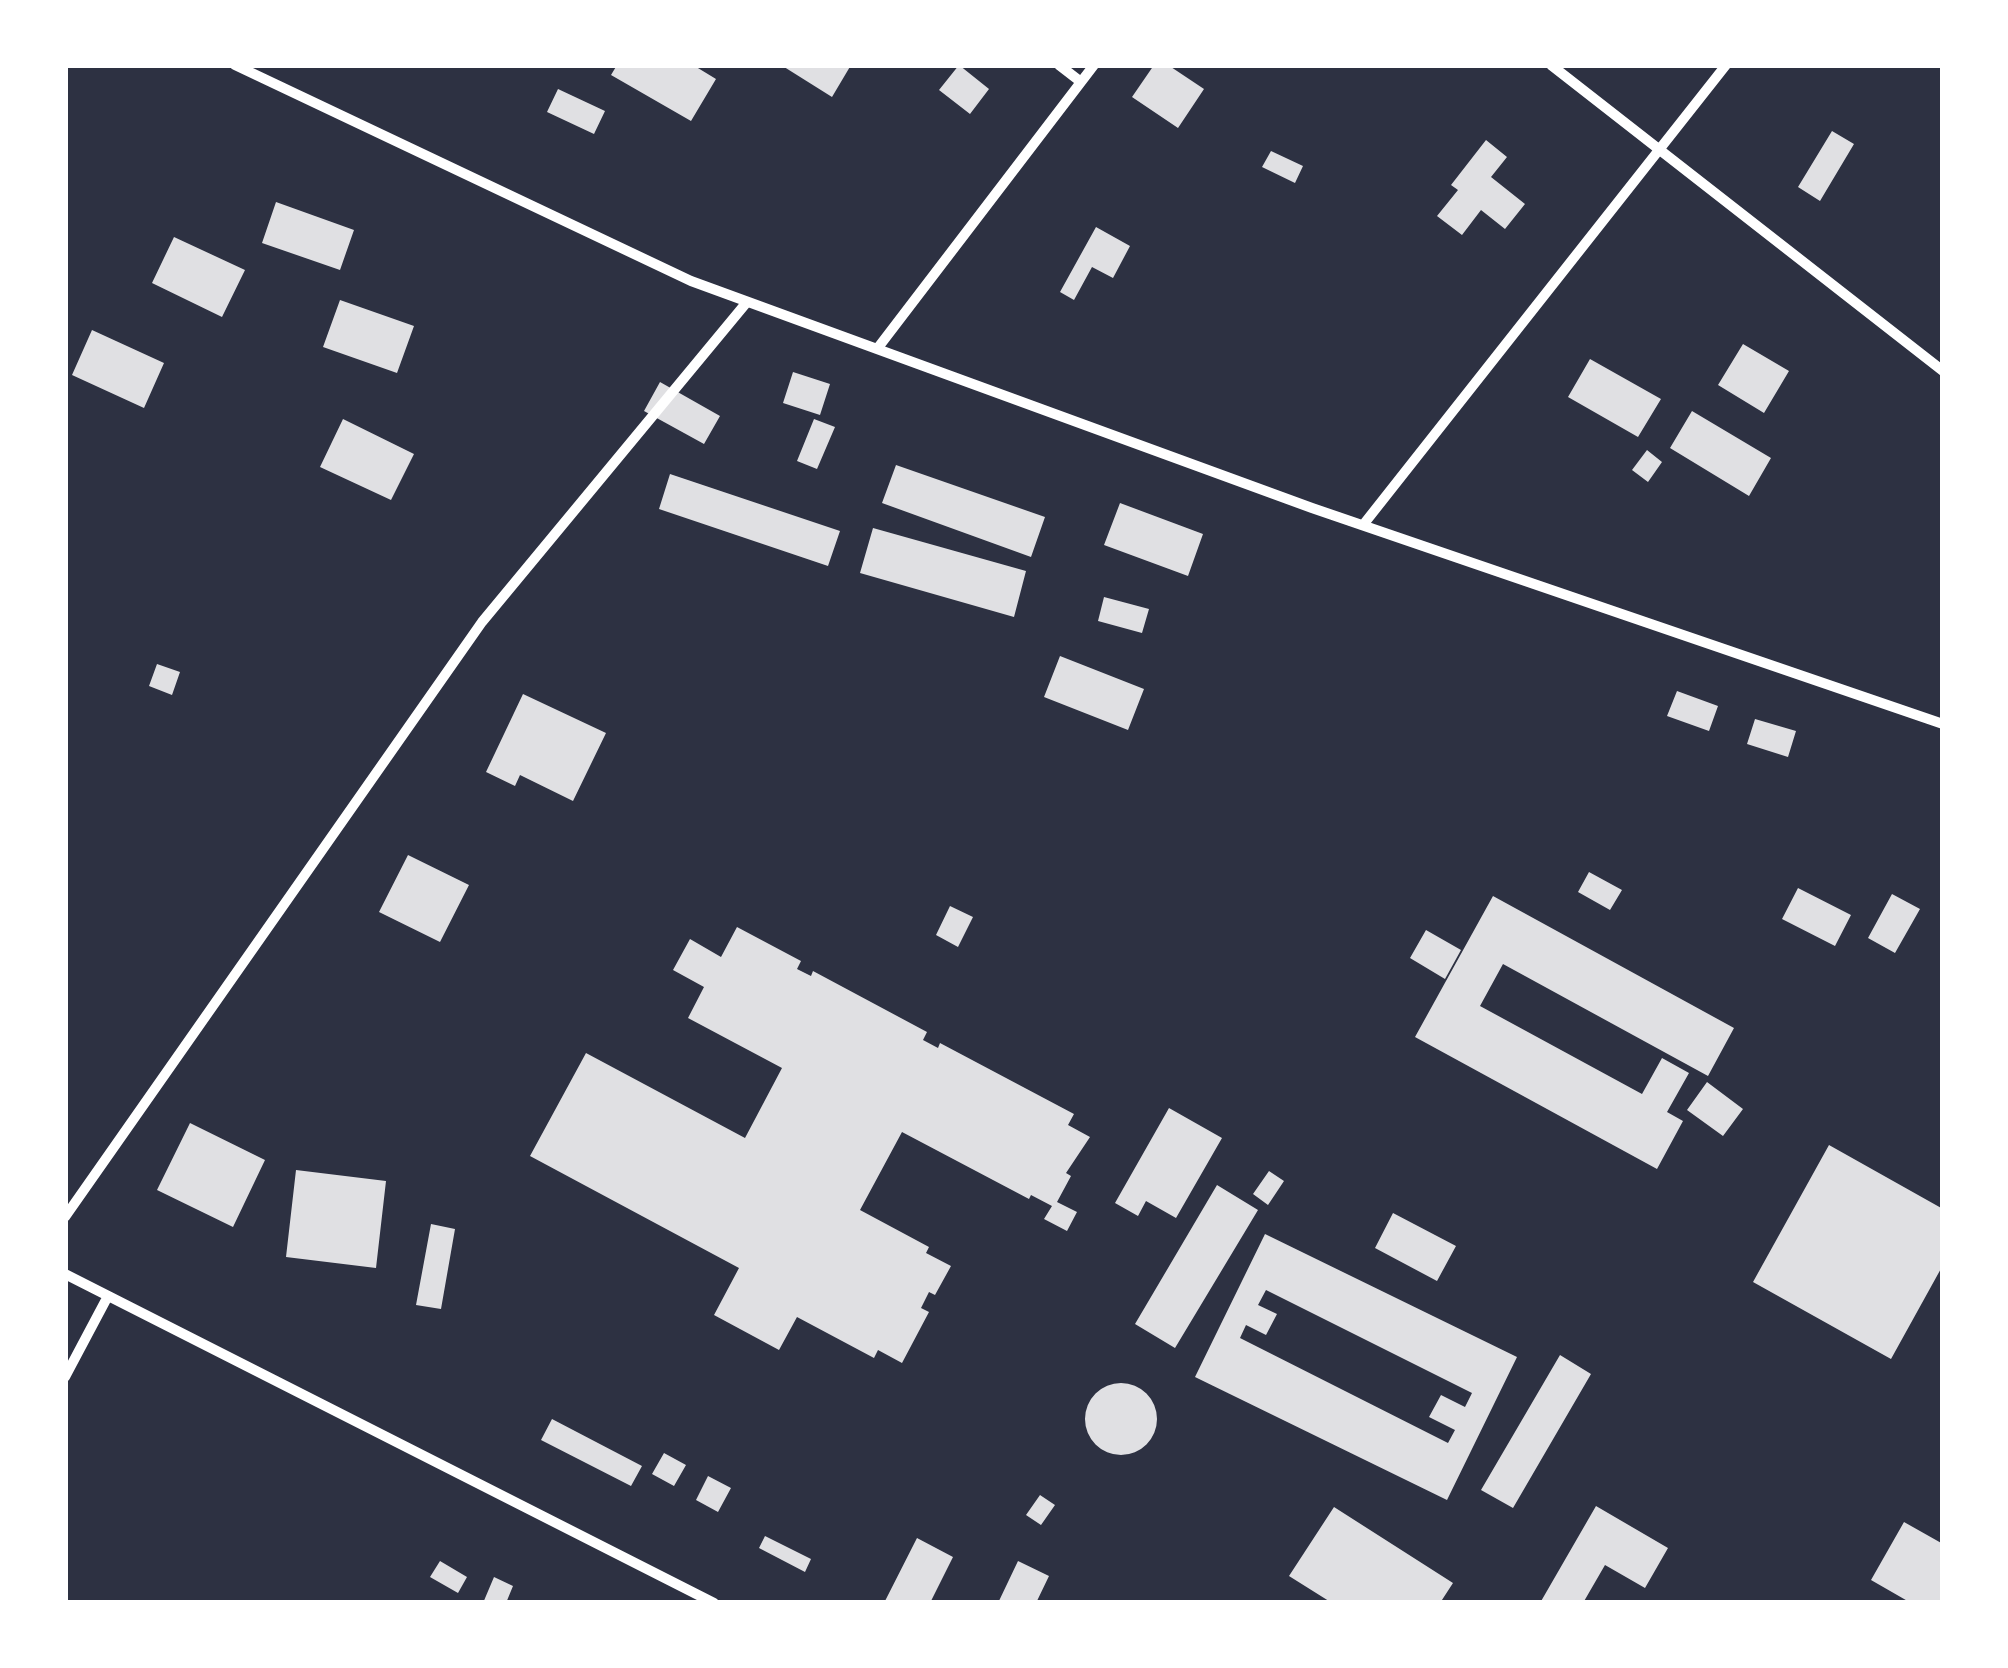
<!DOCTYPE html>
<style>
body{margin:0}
#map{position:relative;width:2008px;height:1668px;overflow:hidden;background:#2d3142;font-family:Mulish,sans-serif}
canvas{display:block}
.frame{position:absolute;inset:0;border:68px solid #fff;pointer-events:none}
</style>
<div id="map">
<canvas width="2008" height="1668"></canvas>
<div class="frame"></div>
</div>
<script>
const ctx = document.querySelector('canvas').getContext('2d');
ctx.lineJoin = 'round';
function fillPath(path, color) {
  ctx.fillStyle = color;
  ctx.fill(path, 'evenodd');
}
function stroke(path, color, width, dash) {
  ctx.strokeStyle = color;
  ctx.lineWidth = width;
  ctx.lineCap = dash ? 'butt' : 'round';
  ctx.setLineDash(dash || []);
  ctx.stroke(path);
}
fillPath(new Path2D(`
 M617,65H693L716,79L691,121L611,75Z
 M781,65H851L832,97Z
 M959,65L989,89L970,114L939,90Z
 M1154,65H1168L1204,89L1178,128L1132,97Z
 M558,89L605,111L594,134L547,112Z
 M1832,131L1854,144L1820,201L1798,187Z
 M1486,140L1507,157L1491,177L1525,204L1505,229L1481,210L1462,235L1437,216L1458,190L1451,185Z
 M1271,151L1303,166L1295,183L1262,167Z
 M276,202L354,230L340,270L262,243Z
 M1096,227L1130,246L1113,278L1092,267L1074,300L1060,292Z
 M174,237L245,270L222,317L152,283Z
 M340,300L414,326L397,373L323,347Z
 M92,330L164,363L144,408L72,375Z
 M1743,344L1789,371L1764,413L1718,385Z
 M1590,359L1661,399L1638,437L1568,397Z
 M793,372L830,384L820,415L783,403Z
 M660,382L720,416L704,444L644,411Z
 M1692,411L1771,458L1749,496L1670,448Z
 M343,419L414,454L391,500L320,467Z
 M814,419L835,427L817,469L797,461Z
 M1647,450L1662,462L1648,482L1632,470Z
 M896,465L1045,517L1031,557L882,503Z
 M670,474L840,531L828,566L659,509Z
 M1120,503L1203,534L1188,576L1104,545Z
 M873,528L1026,571L1014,617L860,573Z
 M1104,597L1149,609L1142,633L1098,621Z
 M1060,656L1144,689L1128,730L1044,697Z
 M157,664L180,672L172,695L149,686Z
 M1677,691L1718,706L1709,731L1667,716Z
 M523,694L606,733L573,801L520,775L515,786L486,772Z
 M1755,719L1796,731L1788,757L1747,744Z
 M408,855L469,885L440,942L379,912Z
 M1589,872L1622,890L1610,910L1578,892Z
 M1798,888L1851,915L1835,946L1782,919Z
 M1892,894L1920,909L1895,953L1868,938Z
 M1493,896L1734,1028L1708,1076L1503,964L1480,1006L1642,1094L1662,1058L1689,1073L1667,1112L1683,1121L1657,1169L1415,1037Z
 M950,906L973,917L958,947L936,935Z
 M737,927L801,961L797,969L811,976L813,971L927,1032L923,1040L938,1048L940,1043L1074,1114L1068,1125L1090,1137L1066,1173L1071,1176L1057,1202L1077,1212L1067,1231L1044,1219L1052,1206L1031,1195L1029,1199L902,1132L860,1210L929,1247L926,1253L951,1266L935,1295L929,1292L921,1308L929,1312L902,1363L878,1350L874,1358L797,1317L779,1350L714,1315L739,1268L530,1156L586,1053L745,1138L782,1068L688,1018L704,987L673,970L690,939L721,957Z
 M1426,930L1461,950L1445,979L1410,958Z
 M1707,1082L1743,1109L1723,1136L1687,1110Z
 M1169,1108L1222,1138L1176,1218L1146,1201L1138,1216L1115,1203Z
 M190,1123L265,1160L233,1227L157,1190Z
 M1829,1145L1943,1209V1265L1891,1359L1753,1282Z
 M296,1170L386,1181L376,1268L286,1257Z
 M1269,1171L1284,1181L1268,1205L1253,1194Z
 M1217,1185L1258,1210L1175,1348L1135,1324Z
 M1393,1213L1456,1246L1437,1281L1375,1248Z
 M431,1224L455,1229L441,1309L416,1305Z
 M1265,1234L1517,1357L1447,1500L1195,1377ZM1266,1290L1472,1393L1465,1407L1441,1395L1429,1417L1455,1430L1448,1443L1240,1338L1246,1325L1266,1335L1277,1314L1258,1305Z
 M1560,1355L1591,1374L1513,1508L1481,1490Z
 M1085 1419a36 36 0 1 1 72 0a36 36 0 1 1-72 0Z
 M552,1419L642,1466L631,1486L541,1440Z
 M664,1453L686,1465L674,1486L652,1474Z
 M708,1476L731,1488L718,1512L696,1500Z
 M1040,1495L1055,1505L1041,1525L1026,1515Z
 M1596,1506L1668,1548L1645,1588L1605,1565L1583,1603H1540Z
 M1334,1507L1453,1583L1440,1603H1332L1289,1576Z
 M1904,1522L1943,1544V1603H1911L1871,1580Z
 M765,1536L811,1559L805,1572L759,1548Z
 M917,1538L953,1557L930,1603H884Z
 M440,1561L467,1577L458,1593L430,1577Z
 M1018,1561L1049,1576L1036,1603H998Z
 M494,1577L513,1586L506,1603H483Z`), '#e0e0e3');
stroke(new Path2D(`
 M235,65L691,281L1312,508L1943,724
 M1059,65L1081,82
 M1551,65L1943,371
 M877,349L1094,65
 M1363,525L1726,65
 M65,1217L482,622L747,302
 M65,1274L714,1603
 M65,1377L108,1296`), '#fff', 10);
</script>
